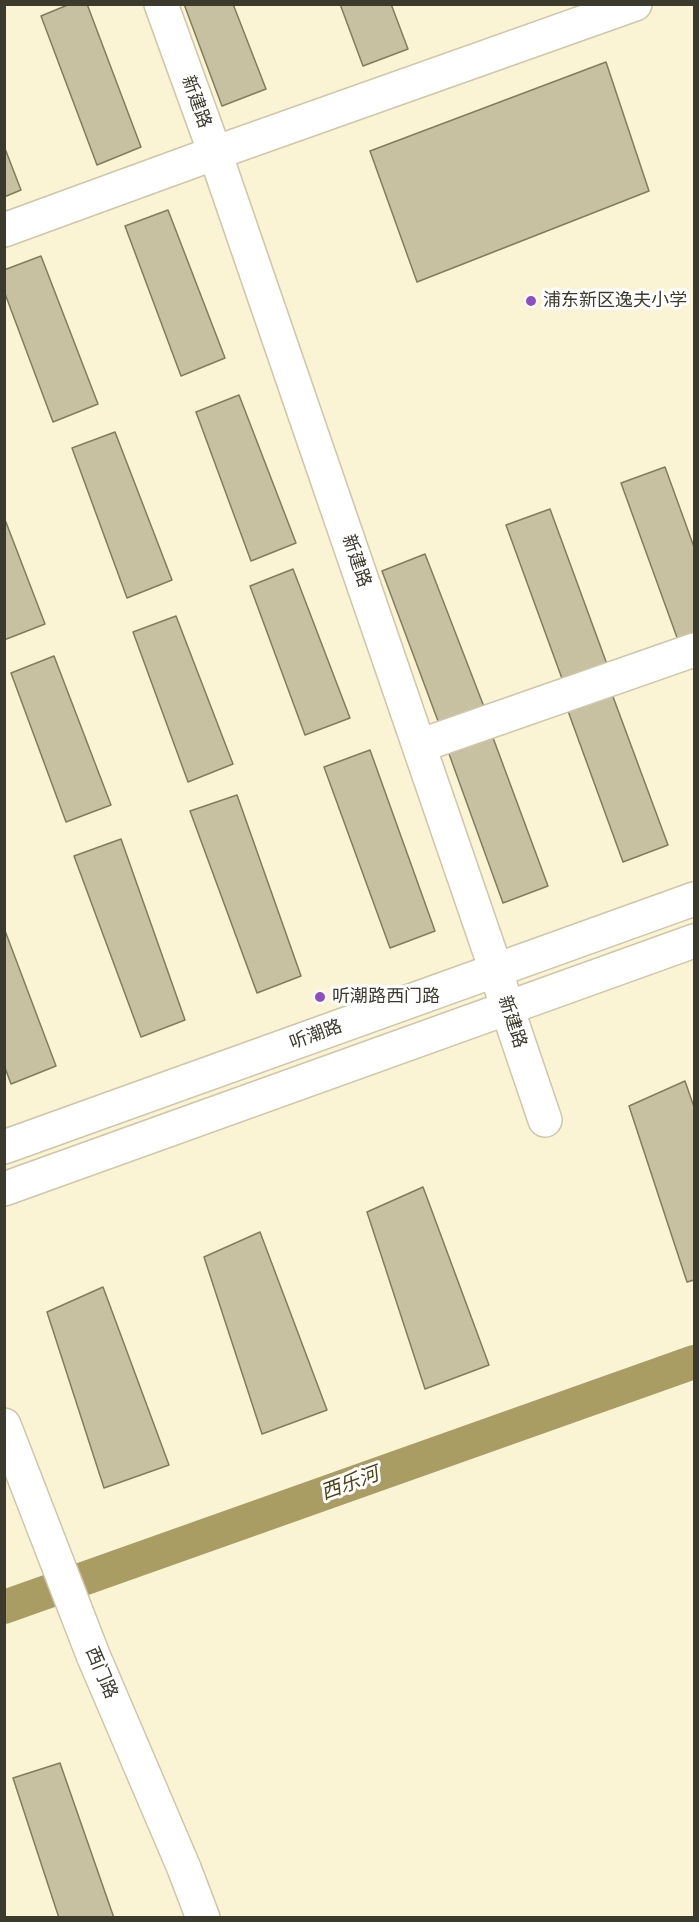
<!DOCTYPE html>
<meta charset="utf-8">
<style>
body{margin:0}
#map{position:relative;width:699px;height:1922px;overflow:hidden;background:#faf4d4;font-family:"Fira Sans",sans-serif}
canvas{display:block}
.frame{position:absolute;inset:0;border:6px solid #3c3a2d;pointer-events:none}
</style>
<div id="map">
<canvas width="699" height="1922"></canvas>
<div class="frame"></div>
</div>
<script>
const ctx = document.querySelector('canvas').getContext('2d');
ctx.lineJoin = 'round';
function stroke(path, color, width, dash) {
  ctx.strokeStyle = color;
  ctx.lineWidth = width;
  ctx.lineCap = dash ? 'butt' : 'round';
  ctx.setLineDash(dash || []);
  ctx.stroke(path);
}
function fillPath(path, color) {
  ctx.fillStyle = color;
  ctx.fill(path, 'evenodd');
}
function drawText(font, color, halo, rows, align = 'center') {
  ctx.font = font + ' "Fira Sans","Noto Sans SC",sans-serif';
  ctx.lineWidth = 6;
  ctx.setLineDash([]);
  ctx.textBaseline = 'middle';
  ctx.strokeStyle = halo;
  ctx.fillStyle = color;
  for (const [text, x, y, turn = 0] of rows) {
    ctx.save();
    ctx.translate(x, y);
    ctx.rotate((+turn || 0) * Math.PI / 180);
    ctx.textAlign = isNaN(turn) ? turn : align;
    if (halo) ctx.strokeText(text, 0, 0);
    ctx.fillText(text, 0, 0);
    ctx.restore();
  }
}
stroke(new Path2D(`
 M4,1607L694,1362`), '#aa9d63', 34);
const building = new Path2D(`
 M70,4H87L141,147L97,165L41,16Z
 M184,4H233L266,89L222,106Z
 M340,4H391L408,49L363,66Z
 M606,62L649,191L417,282L370,151Z
 M4,146L21,190L4,197Z
 M168,210L225,358L181,376L125,226Z
 M41,256L98,404L53,422L4,291V270Z
 M239,395L296,543L251,561L196,412Z
 M115,432L172,580L127,598L72,448Z
 M665,467L694,547V637L679,643L621,483Z
 M550,509L608,667L564,684L506,525Z
 M4,517L45,624L4,640Z
 M425,554L486,712L441,729L382,571Z
 M293,569L350,718L305,735L250,586Z
 M176,616L233,764L188,782L133,632Z
 M54,656L111,805L66,822L11,673Z
 M612,694L668,845L623,862L568,711Z
 M492,735L548,886L503,903L448,751Z
 M370,750L435,931L390,948L324,767Z
 M237,795L301,976L257,993L190,811Z
 M121,839L185,1020L141,1037L74,856Z
 M4,928L56,1066L11,1084L4,1065Z
 M685,1081L694,1107V1280L687,1282L629,1106Z
 M423,1187L489,1365L425,1389L367,1212Z
 M260,1232L327,1410L262,1434L204,1257Z
 M103,1287L169,1465L104,1488L47,1312Z
 M60,1763L114,1918H59L13,1778Z`);
fillPath(building, '#c7c1a2');
stroke(building, '#827c5f', 1.5);
const minor = new Path2D(`
 M161,4L215,153L496,970L507,1008L545,1120
 M4,230L215,153L635,4
 M419,746L694,650
 M4,1425L93,1655L184,1868L203,1918`);
const major = new Path2D(`
 M4,1147L694,899
 M4,1189L694,941`);
stroke(minor, '#cec7a8', 36);
stroke(major, '#cec7a8', 36);
stroke(minor, '#fff', 33);
stroke(major, '#fff', 33);
for (const [x, y, r, color] of [
 [531,301,6,"#8f4dc2"],
 [320,997,6,"#8f4dc2"]
]) {
  const dot = new Path2D();
  dot.arc(x, y, r, 0, 2 * Math.PI);
  ctx.fillStyle = color;
  ctx.fill(dot);
  stroke(dot, '#fff', 2);
}
drawText('18px', '#3c3a2d', '#fff', [
 ["新建路",196,102,70],
 ["新建路",356,561,71],
 ["新建路",512,1022,72],
 ["听潮路",316,1035,-20],
 ["西门路",101,1673,67]
]);
drawText('18px', '#3c3a2d', '#fff', [
 ["浦东新区逸夫小学",543,301],
 ["听潮路西门路",332,997]
], 'left');
drawText('italic 20px', '#4c4213', '#fff', [
 ["西乐河",350,1484,-20]
]);
</script>
